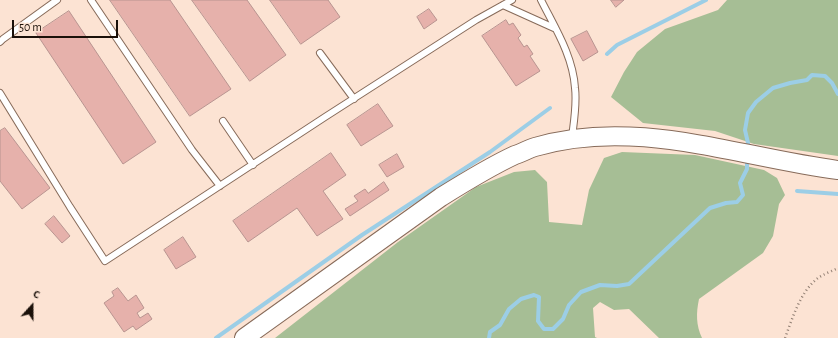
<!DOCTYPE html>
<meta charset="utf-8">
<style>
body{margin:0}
#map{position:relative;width:838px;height:338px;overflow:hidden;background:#fce3d3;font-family:"Alegreya Sans",sans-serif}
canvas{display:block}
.north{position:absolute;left:12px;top:286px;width:40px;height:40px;-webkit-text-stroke:3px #fce3d3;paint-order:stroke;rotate:21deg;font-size:11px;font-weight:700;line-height:16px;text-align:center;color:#1a1009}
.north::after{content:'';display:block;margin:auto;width:14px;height:18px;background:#1a1009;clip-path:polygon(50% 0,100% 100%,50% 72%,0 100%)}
.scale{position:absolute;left:12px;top:20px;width:106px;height:18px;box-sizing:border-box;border:2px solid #1a1009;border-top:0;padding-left:5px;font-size:12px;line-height:14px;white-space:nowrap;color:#1a1009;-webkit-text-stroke:3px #fce3d3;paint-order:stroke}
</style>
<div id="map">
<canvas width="838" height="338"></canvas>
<div class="north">С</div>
<div class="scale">50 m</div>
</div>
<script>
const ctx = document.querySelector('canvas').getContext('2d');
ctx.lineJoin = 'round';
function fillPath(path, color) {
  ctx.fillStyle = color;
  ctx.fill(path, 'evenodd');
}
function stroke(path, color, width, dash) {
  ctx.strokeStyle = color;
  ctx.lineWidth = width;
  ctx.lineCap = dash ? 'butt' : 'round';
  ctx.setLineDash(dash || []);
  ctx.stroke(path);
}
fillPath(new Path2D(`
 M727,0H838V156L754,144L715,131L643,123L611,97L624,72L637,52L665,29L718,10Z
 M622,152L695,155L764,170L777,178L785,195L779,204L773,236L763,253L699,299C696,313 696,325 702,338H659L629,309L614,310L600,302L593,308L595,337L597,338H275L398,242L476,187L514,172L535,170L547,182L549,222L582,225L589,190L604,158Z`), '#a6be95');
stroke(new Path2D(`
 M607,54L617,45L706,0
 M748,148V143L745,130L748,113L756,102L773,88L790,83L807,80L812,75L825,76L832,83L838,94
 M797,191L838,194
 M216,338L362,235L490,152L550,108
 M489,338L490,332L500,325L509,309L521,299L534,295L539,297L538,321L544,329H553L563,319L569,305L581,292L600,285L617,286L629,284L710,208L726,203L737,202L743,195L740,183L747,169V159`), '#9ccee6', 4);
const building = new Path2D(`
 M110,0H170L231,89L190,116Z
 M192,0H247L286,55L250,81Z
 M270,0H328L340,17L301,44Z
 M611,0H624L616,7Z
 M429,9L437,20L424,29L417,17Z
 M69,11L156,142L123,164L36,33Z
 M506,20L509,25L513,23L521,35L518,38L524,47L527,45L533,54L530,56L540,71L516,86L482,36Z
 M587,31L598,52L583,61L571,39Z
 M378,104L393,126L361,146L347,125Z
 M5,128L50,188L22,209L0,181V131Z
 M331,153L346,175L323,191L343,219L317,236L297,208L248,242L233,221Z
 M397,154L404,167L387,177L379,165Z
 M384,182L389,190L350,216L345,209L358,201L354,196L365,189L368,193Z
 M54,216L70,236L62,243L45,224Z
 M183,237L196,257L176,269L164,250Z
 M118,288L128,301L136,295L144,308L137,313L140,318L148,313L152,319L136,330L133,326L124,332L104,303L114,296L112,292Z`);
fillPath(building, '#e6b1ab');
stroke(building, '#b89490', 1);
const lane = new Path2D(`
 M91,0L192,150L220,186
 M541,0C555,28 573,56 575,88C577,104 574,121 572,137
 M503,5L554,28
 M0,42L3,39L57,0
 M320,53L354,99
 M0,93L70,207L105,261L325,117L476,20L512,0
 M223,121L253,165`);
const secondary = new Path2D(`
 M244,338L441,197C465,182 489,167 515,155C522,153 528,149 535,147C635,117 738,157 838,170`);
stroke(lane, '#876b5a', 8);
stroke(secondary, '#876b5a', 20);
stroke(new Path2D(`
 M785,338C793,317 800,292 818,278C824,274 832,271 838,268`), '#917f73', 2.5, [1, 3]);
stroke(lane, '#fff', 6);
stroke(secondary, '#fff', 18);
</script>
